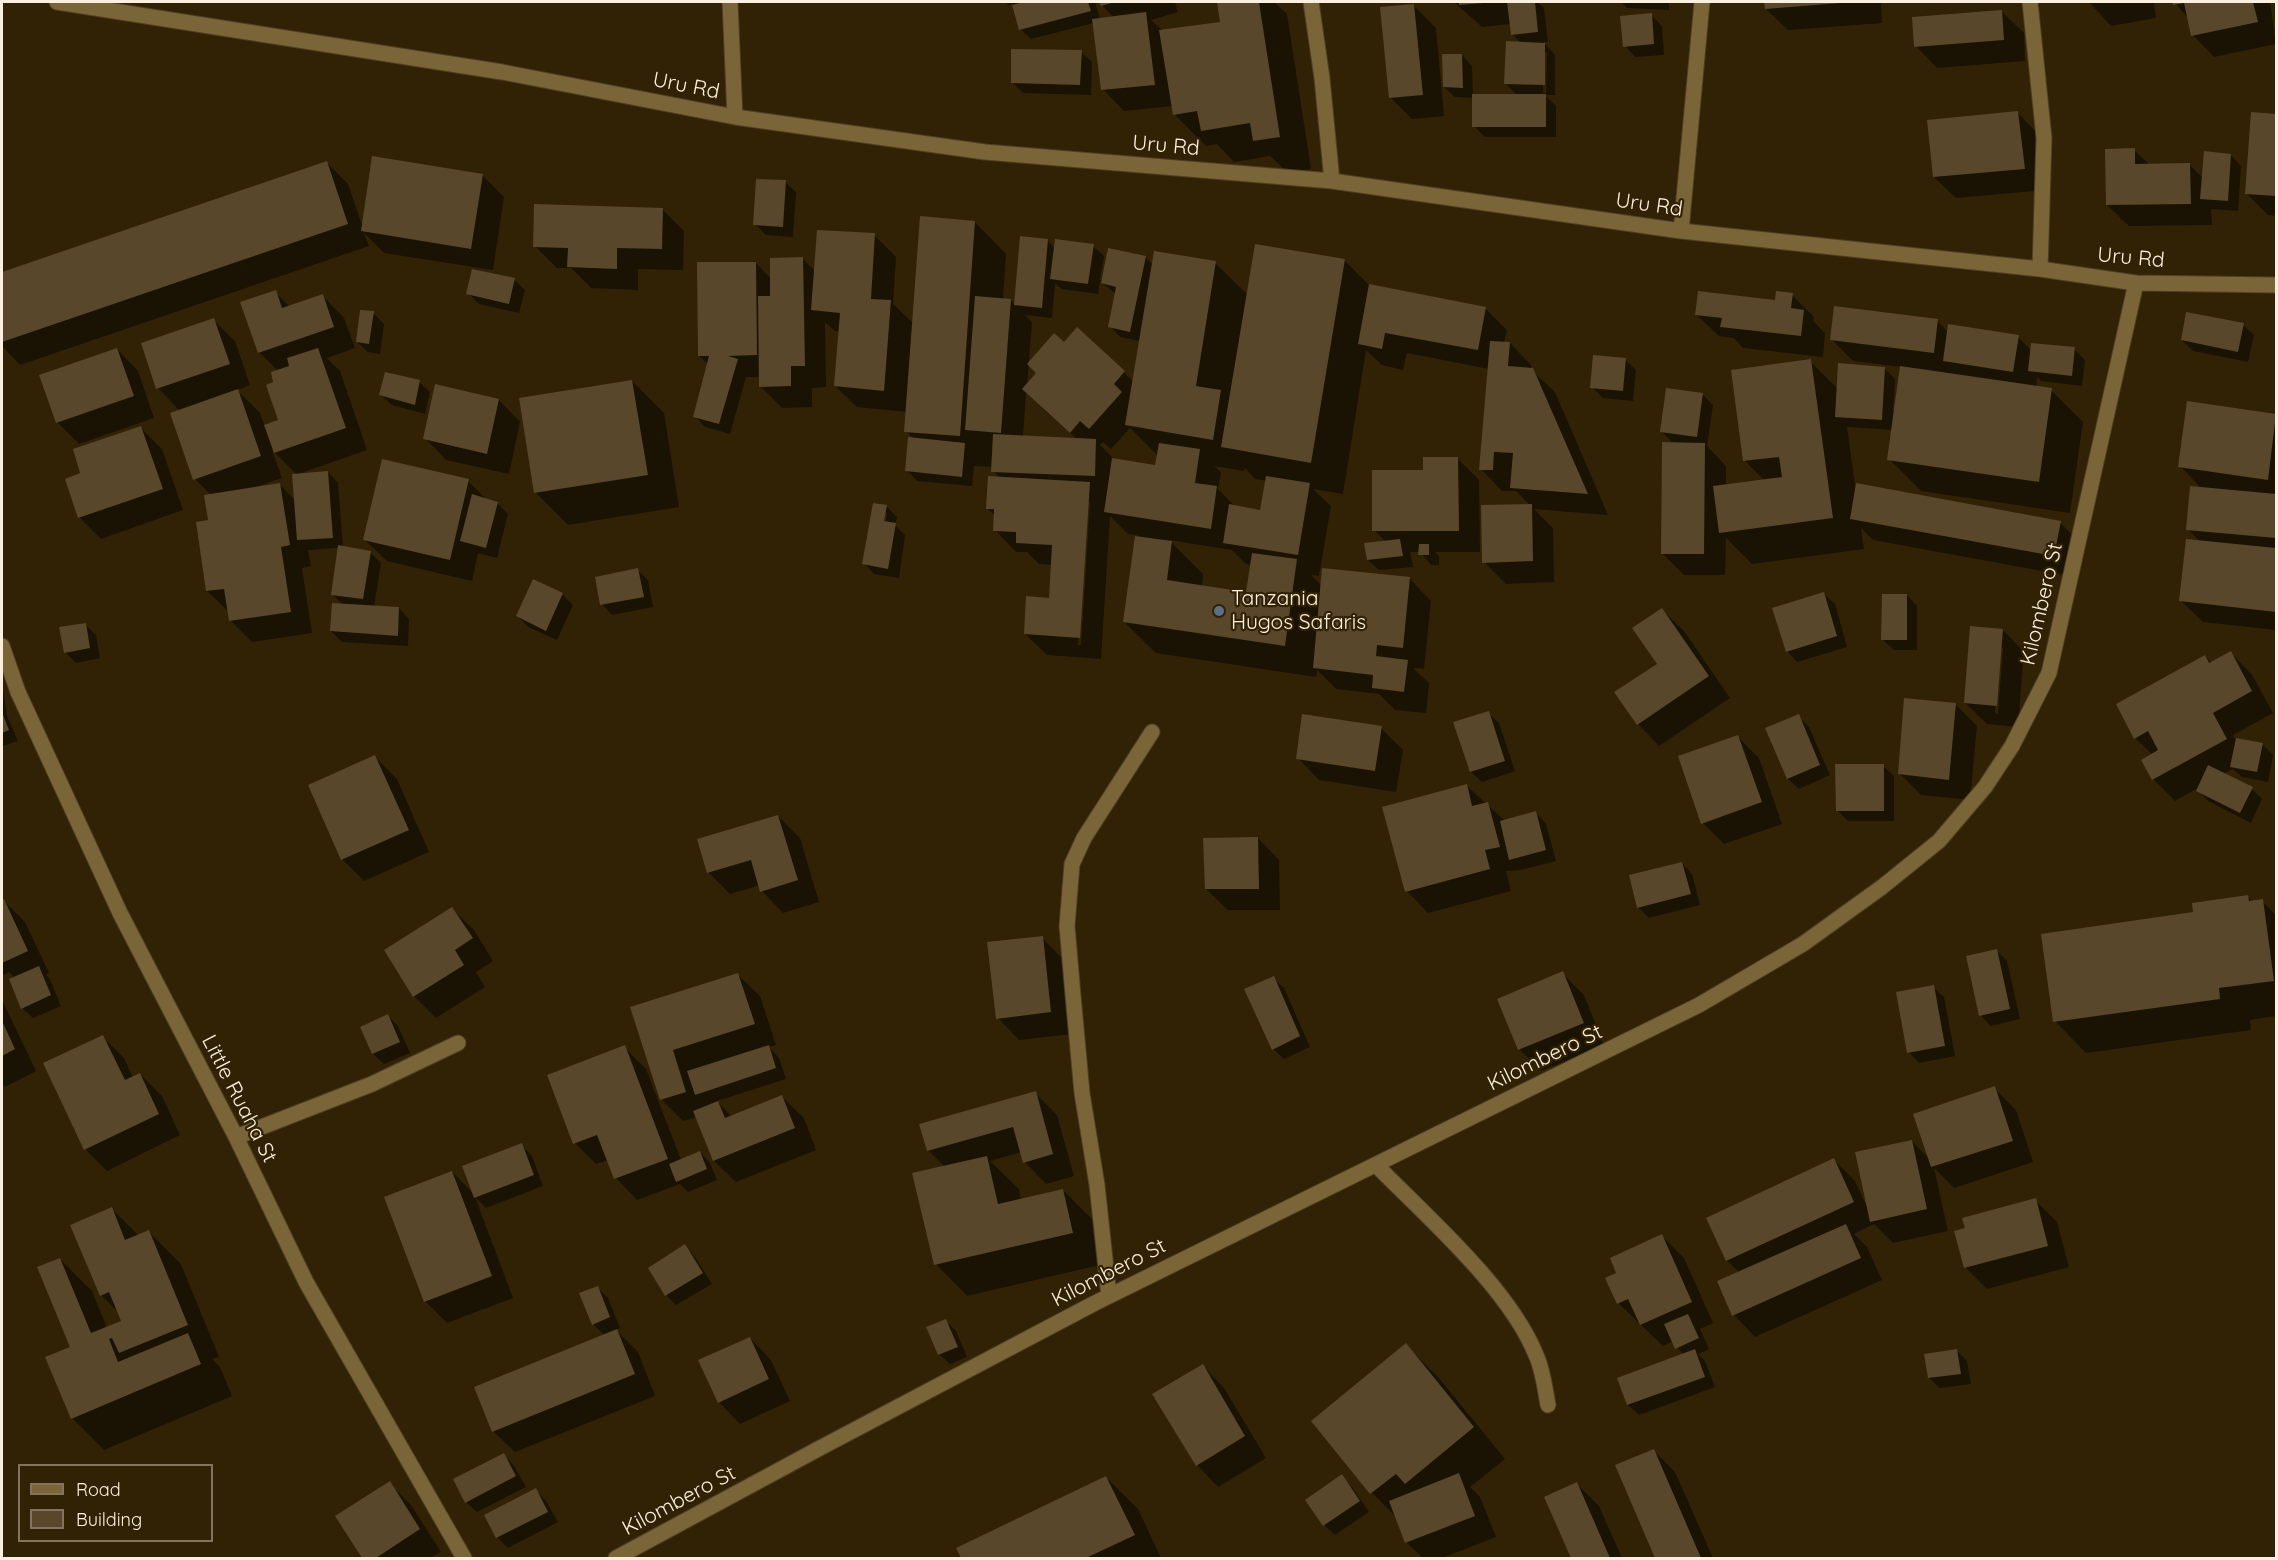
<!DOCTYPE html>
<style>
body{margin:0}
#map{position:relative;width:2278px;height:1560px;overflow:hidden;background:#322205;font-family:Quicksand,sans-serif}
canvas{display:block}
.frame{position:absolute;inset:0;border:3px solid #fbf0e0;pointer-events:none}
.legend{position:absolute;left:18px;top:1464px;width:195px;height:78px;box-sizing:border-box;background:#322205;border:2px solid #82745d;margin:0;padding:8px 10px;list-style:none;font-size:18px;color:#fbf0e0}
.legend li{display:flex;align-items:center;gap:12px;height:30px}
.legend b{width:30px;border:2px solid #82745d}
</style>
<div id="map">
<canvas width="2278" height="1560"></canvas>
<div class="frame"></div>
<ul class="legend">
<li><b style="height:8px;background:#7a6538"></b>Road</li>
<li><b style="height:16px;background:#58472b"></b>Building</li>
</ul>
</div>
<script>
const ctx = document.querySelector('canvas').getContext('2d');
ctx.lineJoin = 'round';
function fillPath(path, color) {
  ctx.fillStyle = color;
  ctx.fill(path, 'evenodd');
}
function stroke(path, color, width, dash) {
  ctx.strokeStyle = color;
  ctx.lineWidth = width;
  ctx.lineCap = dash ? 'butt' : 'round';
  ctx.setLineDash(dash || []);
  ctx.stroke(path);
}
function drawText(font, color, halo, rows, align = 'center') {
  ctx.font = font + ' Quicksand,sans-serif';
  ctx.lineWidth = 4.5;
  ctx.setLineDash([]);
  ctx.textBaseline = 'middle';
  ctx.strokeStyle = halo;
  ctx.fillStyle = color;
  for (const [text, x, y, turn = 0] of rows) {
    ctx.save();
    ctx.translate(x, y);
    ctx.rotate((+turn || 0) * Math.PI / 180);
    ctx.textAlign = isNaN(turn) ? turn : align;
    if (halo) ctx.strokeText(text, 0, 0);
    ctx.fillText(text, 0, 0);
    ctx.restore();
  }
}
fillPath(new Path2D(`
 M1005,2H1095L1100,19L1114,18L1102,5L1101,2H1175L1178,12L1151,20L1163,31L1222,23L1218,2H1274L1287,14L1311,169L1287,172L1270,156L1234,162L1217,144L1206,146L1174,114L1173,106L1124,111L1103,89L1094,23L1031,39L1020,29L1013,4L1009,5Z
 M1454,2H1537L1544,8L1548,42H1543L1555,55V95H1545L1556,106V137H1485L1474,126V98L1455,97L1444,87L1462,55L1472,66L1473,96H1518L1506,84L1521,43L1512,34L1511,24L1482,27ZM1544,52H1547L1546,93H1543Z
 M1621,2H1669V10L1627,8Z
 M1766,2H1881L1882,23L1788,30L1766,9Z
 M2089,2H2154L2156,18L2111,26Z
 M2174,2H2270L2276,44L2214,57L2193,35L2189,19Z
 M1414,6L1436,28L1444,116L1412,119L1390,97Z
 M2002,12L2024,33L2025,61L1937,68L1916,46Z
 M1651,15L1662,26L1664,55L1635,57L1625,46Z
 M1081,52L1092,62L1091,95L1023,93L1012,82Z
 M2018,113L2039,135L2046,190L1956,198L1934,177Z
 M2252,114L2276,116V216L2268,215L2246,193Z
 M2134,150L2150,165L2189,164L2204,179L2231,155L2241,166L2238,211L2211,209L2212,225L2129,226L2107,205Z
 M326,162L348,184L363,228L482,175L504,197L493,270L384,253L364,233L369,246L20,365L2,346V273Z
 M785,182L796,192L793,237L766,235L755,224Z
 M662,209L684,231L683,270L638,269V290L591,288L571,268H557L535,246Z
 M975,222L1006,254L1003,300H1010L1015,305L1022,238L1048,241L1055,249L1093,246L1104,256L1100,280H1103L1145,257L1153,265L1215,263L1248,295L1344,260L1370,286L1485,308L1507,330L1504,343H1510L1531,365V370L1555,392L1608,515L1534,509L1553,528L1554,582L1506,584L1484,562L1531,506L1516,491H1502L1481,469L1489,369L1407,353L1403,370L1382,365L1366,350L1343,494L1313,489L1331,506L1319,576L1311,575L1322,586L1410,579L1431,601L1424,669L1413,668L1429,683L1426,713L1395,710L1379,694L1336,689L1317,670L1316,677L1156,653L1124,622L1137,535L1128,534L1110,516L1101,659L1047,655L1025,634L1050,599L1053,565L1039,564L1027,552H1016L995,530V516L987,508L1000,478L993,471V467L974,466L972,486L917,481L907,470L914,439L906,431L907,412L857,407L835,386L840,332L835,331L825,322L826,387L812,388V407L782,408L761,387V377H746L730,434L705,427L695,416L709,365L699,356L756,263L772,280L803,259L816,272L874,235L896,257L893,304L914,324ZM1100,281L1116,294L1110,326L1120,337L1140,341L1134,382L1077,329L1027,386L1032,322L1025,315L1052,318L1055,283L1062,289L1098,294ZM1026,392L1045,411L1077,439L1023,437ZM1130,428L1158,456L1156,467L1116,461L1100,445L1103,442L1111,449ZM1214,466L1244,471L1245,468L1255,479L1267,481L1261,511L1236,507L1218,489L1221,472ZM1087,502H1090L1081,645H1078ZM1169,540L1232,550L1246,564L1251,565L1247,593L1202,587L1203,574Z
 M514,280L525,290L519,313L479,304L468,293Z
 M275,292L290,307L323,296L344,318L355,348L327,358L340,371L367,450L298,474L328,472L338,483L343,548L370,552L381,563L374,607L399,608L409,619L408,646L342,642L331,631L343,605L332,594L339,548L308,550L311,566L302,568L312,633L252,642L230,620L229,612L207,591L211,495L195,479L180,411L158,388L143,344L213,320L235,341L250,385L237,390L260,413L265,427L280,421L275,383L278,371L259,352ZM272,450L297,475L296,501L280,485L256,487L282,478Z
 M1792,295L1814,317L1813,321L1825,333L1823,357L1743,348L1734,338L1719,336L1697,315L1776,302Z
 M373,313L384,324L380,354L368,352L357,342Z
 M1937,321L1948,332L2018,337L2032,351L2074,349L2085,360L2082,386L2041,381L2037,377L2036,387L2051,390L2083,422L2070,513L1921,491L1889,459L1893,430L1847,427L1855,485L2060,523L2082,544L2075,577L1873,540L1861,528L1864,549L1752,564L1726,538L1725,575H1684L1662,553L1674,444L1661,431L1703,395L1713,405L1707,446L1726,466V486L1765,481L1745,461L1810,361L1838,389L1884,368L1895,379L1893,411H1896L1902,367L1853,361L1831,339Z
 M2243,325L2254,335L2248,362L2193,351L2182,340Z
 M117,349L138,371L154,418L79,444L57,422Z
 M1625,360L1636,370L1633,401L1603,398L1592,387Z
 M632,381L664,413L679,507L568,525L536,493L520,399Z
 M419,382L430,392L425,414L392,405L381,395Z
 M499,400L520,422L509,474L446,460L425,438Z
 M2276,415V630L2203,622L2181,601L2200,542L2188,529L2202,489L2180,466Z
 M140,427L162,449L183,510L101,539L79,517L82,473Z
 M1457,458L1479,480L1480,552H1435L1439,556V565H1431L1420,552H1410L1413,567L1379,570L1368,560L1386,542L1374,530L1425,472Z
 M468,481L488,501L497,503L508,514L497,558L478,553L472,581L387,561L365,540Z
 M886,506L897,517L895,525L905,535L899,578L874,574L864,563ZM884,513H887L885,528H882Z
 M637,570L648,580L653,607L612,615L602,604Z
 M534,581L563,595L573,605L557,640L528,627L518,616Z
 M1824,594L1835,604L1847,647L1797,662L1787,651Z
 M1907,595L1917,606V650H1894L1883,640Z
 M1662,610L1684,631L1730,698L1659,746L1638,724L1659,664Z
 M85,624L96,635L100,658L76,663L65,652Z
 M2003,630L2024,652L2018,727L1987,724L1965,703ZM2000,648H2003L1998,714L1995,713Z
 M2231,653L2252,675L2273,713L2233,735L2235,739L2262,744L2273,755L2268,782L2242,777L2233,769L2223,774L2252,789L2262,799L2251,823L2208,801L2196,789L2175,801L2153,779V755L2135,738L2205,657L2211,663Z
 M2,683L7,716L18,741L2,746Z
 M1955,704L1977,726L1970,800L1921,795L1900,774Z
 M1488,713L1499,723L1515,771L1482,782L1471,772Z
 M1798,716L1809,727L1830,775L1799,789L1788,779L1767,729Z
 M1381,728L1403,750L1396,792L1319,780L1298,758Z
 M1737,736L1759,758L1782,824L1724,844L1703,823Z
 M375,757L397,779L429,852L364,881L342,859Z
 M1883,766L1894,776V821H1848L1837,810Z
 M1467,786L1505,821L1536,813L1546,824L1556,861L1521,870L1506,871L1511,891L1428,913L1407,891Z
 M778,816L800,838L819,902L783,913L762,891L760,885L730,894L708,872Z
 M1258,838L1279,860L1280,910H1228L1206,889Z
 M1682,863L1692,874L1700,905L1649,918L1638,907Z
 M2247,896L2253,902L2262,901L2276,915V1016L2250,1020L2251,1030L2086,1053L2055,1021L2195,913Z
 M4,901L25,922L49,973L46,975L50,979L61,1006L33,1018L22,1008L15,978L9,972L2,976V902Z
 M452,909L474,930L493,961L476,972L485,987L436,1018L414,996L386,951Z
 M1042,938L1064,960L1072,1034L1019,1040L998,1018Z
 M1997,951L2007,961L2020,1019L1991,1026L1980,1015Z
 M1562,973L1584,995L1604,1045L1541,1071L1519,1049Z
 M738,975L760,996L776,1045L769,1047L779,1058L786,1079L717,1101L732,1117L782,1097L804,1118L816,1150L736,1182L714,1161L697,1117L683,1121L662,1100L632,1008Z
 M1273,978L1284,988L1310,1047L1284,1059L1273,1049Z
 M1933,987L1944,997L1955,1056L1919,1063L1909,1052Z
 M2,1000L36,1071L5,1087L2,1083Z
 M387,1015L398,1026L410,1053L384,1064L373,1054L362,1028Z
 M102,1036L124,1058L133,1078L140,1074L162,1096L180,1135L107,1171L86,1150L45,1064Z
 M624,1047L646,1069L681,1160L700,1152L710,1163L717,1180L688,1192L680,1184L637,1200L616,1178L609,1160L596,1164L575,1143Z
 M1994,1088L2016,1110L2033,1162L1954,1188L1934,1168L1948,1231L1893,1243L1874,1224L1854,1234L1867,1247L1882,1280L1755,1337L1734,1315L1740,1273L1727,1261L1708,1218L1834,1160L1855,1181L1867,1207L1912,1141L1930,1160Z
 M1035,1093L1057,1115L1074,1176L1046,1184L1025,1162L1022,1152L990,1161L1019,1189L1021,1200L1063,1190L1095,1222L1104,1264L967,1296L936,1264L945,1167L928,1150Z
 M521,1145L532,1156L543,1186L486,1208L475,1197L513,1298L447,1323L425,1301L452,1172L475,1195Z
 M2035,1200L2057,1222L2069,1267L1987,1289L1965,1267Z
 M112,1209L139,1236L149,1232L181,1264L219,1357L212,1359L220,1367L232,1396L104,1450L72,1418V1348L60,1259L92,1291L107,1328L123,1321L120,1314L101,1295Z
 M1662,1236L1684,1258L1713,1323L1700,1329L1709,1349L1698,1354L1705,1361L1715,1387L1639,1415L1628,1405L1683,1355L1673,1341L1663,1346L1618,1303V1274Z
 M685,1246L695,1257L712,1284L676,1305L666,1295Z
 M597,1287L608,1298L620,1328L616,1330L638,1352L655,1396L515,1452L493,1431L605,1336L593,1324Z
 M946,1321L956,1331L967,1357L950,1364L939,1354Z
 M750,1338L771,1360L790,1401L740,1424L719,1402Z
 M1406,1345L1438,1377L1505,1459L1470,1487L1480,1497L1496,1537L1442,1558H1423L1406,1542L1398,1519L1372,1493L1313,1421Z
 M1956,1350L1967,1361L1971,1384L1940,1388L1929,1378Z
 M1203,1366L1224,1388L1266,1458L1218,1487L1197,1465Z
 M1654,1451L1675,1472L1713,1558H1657L1617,1466Z
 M504,1455L514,1466L526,1487L477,1512L466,1502Z
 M1341,1476L1352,1487L1369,1512L1335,1535L1324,1525Z
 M1106,1477L1138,1509L1161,1558H962L958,1549Z
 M389,1483L411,1505L441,1552L430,1558H364L337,1517Z
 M1577,1484L1599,1506L1622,1558H1573L1546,1498Z
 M536,1490L546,1501L558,1522L508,1548L497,1537L486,1516Z`), '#0007');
fillPath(new Path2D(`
 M1024,2H1088L1091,11L1019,30L1012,5Z
 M1099,2H1115L1101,6Z
 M1217,2H1259L1280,137L1253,141L1250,123L1201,131L1197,111L1173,115L1159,30L1220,22Z
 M1459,2H1484V3L1459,5Z
 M1507,2H1535L1538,32L1511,35Z
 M1764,2H1841V3L1765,9Z
 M2172,2H2253L2258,22L2191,36L2184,3L2173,5Z
 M1414,4L1423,95L1389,98L1380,7Z
 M2002,10L2004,40L1914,47L1912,17Z
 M1146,12L1155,85L1101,90L1092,19Z
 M1652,13L1654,44L1623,47L1620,16Z
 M1506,41L1545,43V85L1504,84Z
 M1011,49L1082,50L1080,85L1011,83Z
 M1442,54H1462L1463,88L1443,87Z
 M1472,94H1546V127H1472Z
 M2018,111L2025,169L1933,177L1927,120Z
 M2251,112L2276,114V196L2245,194Z
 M2135,148V164L2190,163L2191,204L2106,205L2105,149Z
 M2204,151L2231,154L2228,201L2200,199Z
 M372,156L483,174L471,249L361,231Z
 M327,161L348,224L2,342V272Z
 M756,179L786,180L783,227L753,225Z
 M534,204L663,208L662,249L617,248V269L567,267L568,248L533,247Z
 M920,216L975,221L960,436L904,432Z
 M817,230L875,233L871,299L891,300L884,391L834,386L840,313L811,310Z
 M1020,236L1048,239L1042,308L1014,305Z
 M1055,239L1094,244L1088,284L1050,279Z
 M1255,244L1345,259L1311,463L1221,447Z
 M1108,248L1146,256L1130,332L1108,327L1116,287L1101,283Z
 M1154,251L1216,261L1196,386L1221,390L1213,440L1125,425Z
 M803,257L805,366H791V386L759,387L758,296H770V258Z
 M697,262H756L757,355L728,356L738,359L719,424L693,417L709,356H698Z
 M472,269L515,278L509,304L466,294Z
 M1369,284L1486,307L1478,350L1385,333L1382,349L1358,344Z
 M276,290L282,308L323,294L334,327L258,353L240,302Z
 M1698,291L1775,300L1776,291L1793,293L1791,308L1804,310L1801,336L1720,327L1722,318L1695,315Z
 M975,296L1011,299L1001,433L965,430Z
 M1834,306L1938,319L1934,353L1830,340Z
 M360,310L374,311L369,344L356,342Z
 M2186,312L2244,323L2238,352L2181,340Z
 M214,318L230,364L156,389L141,343Z
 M1948,324L2019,335L2013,372L1943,361Z
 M1077,327L1125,371L1114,384L1122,392L1089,429L1080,421L1070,433L1022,389L1036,373L1027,364L1054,333L1064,342Z
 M1490,341L1510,342L1508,366L1533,368L1588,494L1510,488L1513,453L1494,452L1493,470H1479Z
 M2031,343L2075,347L2072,376L2028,371Z
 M117,348L134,396L56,423L39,375Z
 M318,348L346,428L274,453L264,425L278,420L266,385L273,382L271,372L289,366L287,358Z
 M1593,355L1626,358L1623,391L1590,388Z
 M1811,359L1833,518L1719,533L1713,486L1782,477L1779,457L1743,461L1731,370Z
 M1838,363L1885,367L1882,420L1835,417Z
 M1900,366L2052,388L2039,482L1887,460Z
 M385,372L420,380L415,405L379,395Z
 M632,380L648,475L534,493L519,398Z
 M435,384L499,399L487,454L423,439Z
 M1666,388L1703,393L1697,437L1660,432Z
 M238,389L261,456L193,480L170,413Z
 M2187,401L2276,414L2268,480L2178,467Z
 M141,426L163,489L78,518L65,479L80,473L73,449Z
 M993,434L1096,439L1095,476L991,472Z
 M908,437L965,443L962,477L905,471Z
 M1662,442L1705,443L1704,554H1661Z
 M1159,443L1200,449L1195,483L1217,486L1211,529L1104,512L1112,458L1155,465Z
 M1423,457H1458L1459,531H1372V470H1423Z
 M382,459L469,479L450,560L363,540Z
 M328,471L333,538L297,540L292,474Z
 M988,476L1090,482L1080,638L1024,634L1026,596L1049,598L1052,545L1016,543V532L993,531L994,509H986Z
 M1266,476L1310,483L1298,555L1223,543L1229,504L1260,510Z
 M280,483L290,545L281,547L291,612L229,621L224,589L206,591L196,522L208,520L204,495Z
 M1856,483L2061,521L2054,556L1850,519Z
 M2190,486L2276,494V538L2186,530Z
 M472,494L498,502L486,548L460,541Z
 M873,503L887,505L884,521L896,523L888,569L862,564Z
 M1532,504L1533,561L1482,563L1481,505Z
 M1135,536L1172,541L1167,580L1246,592L1252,553L1297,559L1285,646L1123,622Z
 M1400,539L1403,556L1367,560L1364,543Z
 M2186,539L2276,548V612L2179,601Z
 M1419,544H1429V555H1418Z
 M338,545L371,551L363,599L331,595Z
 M638,568L644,597L600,605L595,577Z
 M1322,568L1410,577L1403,648L1377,645L1376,656L1408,660L1404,692L1372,688L1373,675L1313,668Z
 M533,579L563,593L546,631L516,616Z
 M1824,592L1837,636L1786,652L1772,608Z
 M1882,594H1907V640H1881Z
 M332,603L399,607L398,636L330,631Z
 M1662,608L1709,676L1637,725L1614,692L1657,664L1632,628Z
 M86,623L90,648L64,653L59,627Z
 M1970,626L2003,629L1997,706L1964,703Z
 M2231,651L2252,691L2213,713L2227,739L2152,780L2141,760L2158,750L2148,731L2134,739L2116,704L2205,655L2209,663Z
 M1904,698L1956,703L1949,780L1898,774Z
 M1489,711L1505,761L1470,772L1453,722Z
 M2,712L9,730L2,733Z
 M1302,714L1382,726L1375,771L1296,759Z
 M1799,714L1820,765L1787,779L1765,728Z
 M1738,735L1762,802L1701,824L1678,756Z
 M2236,738L2263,743L2257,772L2230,767Z
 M375,755L409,830L341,860L308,785Z
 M1835,764H1884V811H1836Z
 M2208,765L2253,787L2240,813L2196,791Z
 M1467,784L1472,806L1488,802L1500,847L1485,850L1490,869L1405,892L1382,807Z
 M1536,811L1546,850L1509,860L1500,821Z
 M778,815L798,880L760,892L751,860L707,873L697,839Z
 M1258,837L1259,889H1205L1203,838Z
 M1682,862L1691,894L1637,908L1629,875Z
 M2248,895L2249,901L2263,899L2274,981L2219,988L2220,999L2053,1022L2041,934L2193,912L2192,903Z
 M4,899L28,951L2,963V900Z
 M452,907L473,938L455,950L464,965L413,997L384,950Z
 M1043,936L1051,1012L996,1019L987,942Z
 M1997,949L2010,1009L1979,1016L1966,956Z
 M39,966L51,995L21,1009L9,979Z
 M1563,971L1584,1023L1518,1050L1497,999Z
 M738,973L755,1024L673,1050L686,1092L660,1100L630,1007Z
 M1274,976L1300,1036L1272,1050L1244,989Z
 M1934,985L1945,1046L1907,1053L1896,992Z
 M388,1014L400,1042L372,1054L360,1027Z
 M2,1021L15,1049L2,1056Z
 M103,1035L125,1080L140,1073L159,1114L84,1150L43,1063Z
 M625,1045L668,1159L614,1179L597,1135L573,1144L547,1075Z
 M769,1045L776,1068L695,1095L687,1071Z
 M1995,1086L2013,1141L1931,1167L1913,1114Z
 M1036,1091L1053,1154L1023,1163L1013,1127L927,1151L919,1124Z
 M782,1095L795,1128L713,1161L693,1111L718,1101L725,1118Z
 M1912,1140L1927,1209L1870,1222L1855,1152Z
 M522,1143L534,1175L474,1198L462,1166Z
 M700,1151L707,1169L676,1182L669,1164Z
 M987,1156L998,1204L1063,1189L1073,1233L934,1265L912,1173Z
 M1834,1158L1854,1202L1726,1261L1706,1218Z
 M452,1171L492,1276L424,1302L384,1197Z
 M2036,1198L2048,1246L1964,1268L1954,1231L1965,1228L1962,1218Z
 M112,1207L125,1240L149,1230L188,1325L119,1353L112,1338L109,1339L118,1362L188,1333L201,1364L71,1419L45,1357L70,1347L37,1267L60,1258L91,1333L121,1321L109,1292L100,1296L70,1225Z
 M1846,1224L1861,1258L1732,1316L1717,1281Z
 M1662,1234L1692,1302L1640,1325L1628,1299L1617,1304L1605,1278L1616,1273L1610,1258Z
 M685,1244L703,1273L665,1296L648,1268Z
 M598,1286L610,1317L592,1325L579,1293Z
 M1688,1314L1699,1338L1675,1349L1664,1324Z
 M946,1319L958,1347L938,1355L926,1327Z
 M617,1329L635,1374L492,1432L474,1387Z
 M750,1337L769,1379L718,1403L698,1360Z
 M1406,1343L1474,1427L1405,1484L1396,1474L1370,1494L1311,1421Z
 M1695,1349L1705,1377L1627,1405L1617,1378Z
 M1957,1349L1961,1374L1928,1378L1924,1354Z
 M1203,1364L1245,1436L1196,1466L1152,1394Z
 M1654,1449L1701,1558H1655L1615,1465Z
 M504,1453L516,1476L465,1503L453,1479Z
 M1459,1473L1475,1516L1405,1543L1389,1501Z
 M1342,1474L1360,1501L1323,1526L1305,1500Z
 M1106,1476L1135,1535L1086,1558H961L956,1548Z
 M390,1481L420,1529L376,1558H362L335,1516Z
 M1577,1482L1610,1558H1571L1544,1497Z
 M536,1488L548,1512L496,1538L484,1515Z`), '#58472b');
const minor = new Path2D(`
 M57,2L502,72L735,117L985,152L1332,181L1681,231L2040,269L2136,283L2276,285
 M730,2L735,117
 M1311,2L1322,78L1332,181
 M2030,2L2044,138L2040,269
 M1681,231L1702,2
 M2,646L18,692L120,913L236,1137L306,1282L464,1558
 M236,1137L372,1084L458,1043
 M1376,1165C1427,1217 1509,1288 1536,1355C1543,1370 1545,1389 1548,1405
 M1109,1296L1097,1185L1082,1093L1073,995L1067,926L1072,864L1084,838L1152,732
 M616,1558L820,1448L1095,1303L1699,1005L1803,944L1882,887L1939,841L1985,787L2012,746L2049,673L2136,283`);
stroke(minor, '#4e3f24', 17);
stroke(minor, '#7a6538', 15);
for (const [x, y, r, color] of [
 [1219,611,6,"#5c6f8a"]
]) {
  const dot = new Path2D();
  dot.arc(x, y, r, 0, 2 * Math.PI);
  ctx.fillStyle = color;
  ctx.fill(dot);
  stroke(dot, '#322205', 2);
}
drawText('21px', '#fbf0e0', '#322205', [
 ["Uru Rd",686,86,11],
 ["Uru Rd",1166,146,5],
 ["Uru Rd",1649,205,8],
 ["Uru Rd",2131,258,5],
 ["Kilombero St",2042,604,-77],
 ["Kilombero St",1545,1058,-26],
 ["Little Ruaha St",239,1099,63],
 ["Kilombero St",1109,1273,-27],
 ["Kilombero St",679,1501,-28]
]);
drawText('21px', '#fbf0e0', '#322205', [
 ["Tanzania",1231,599],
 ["Hugos Safaris",1231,623]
], 'left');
</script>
